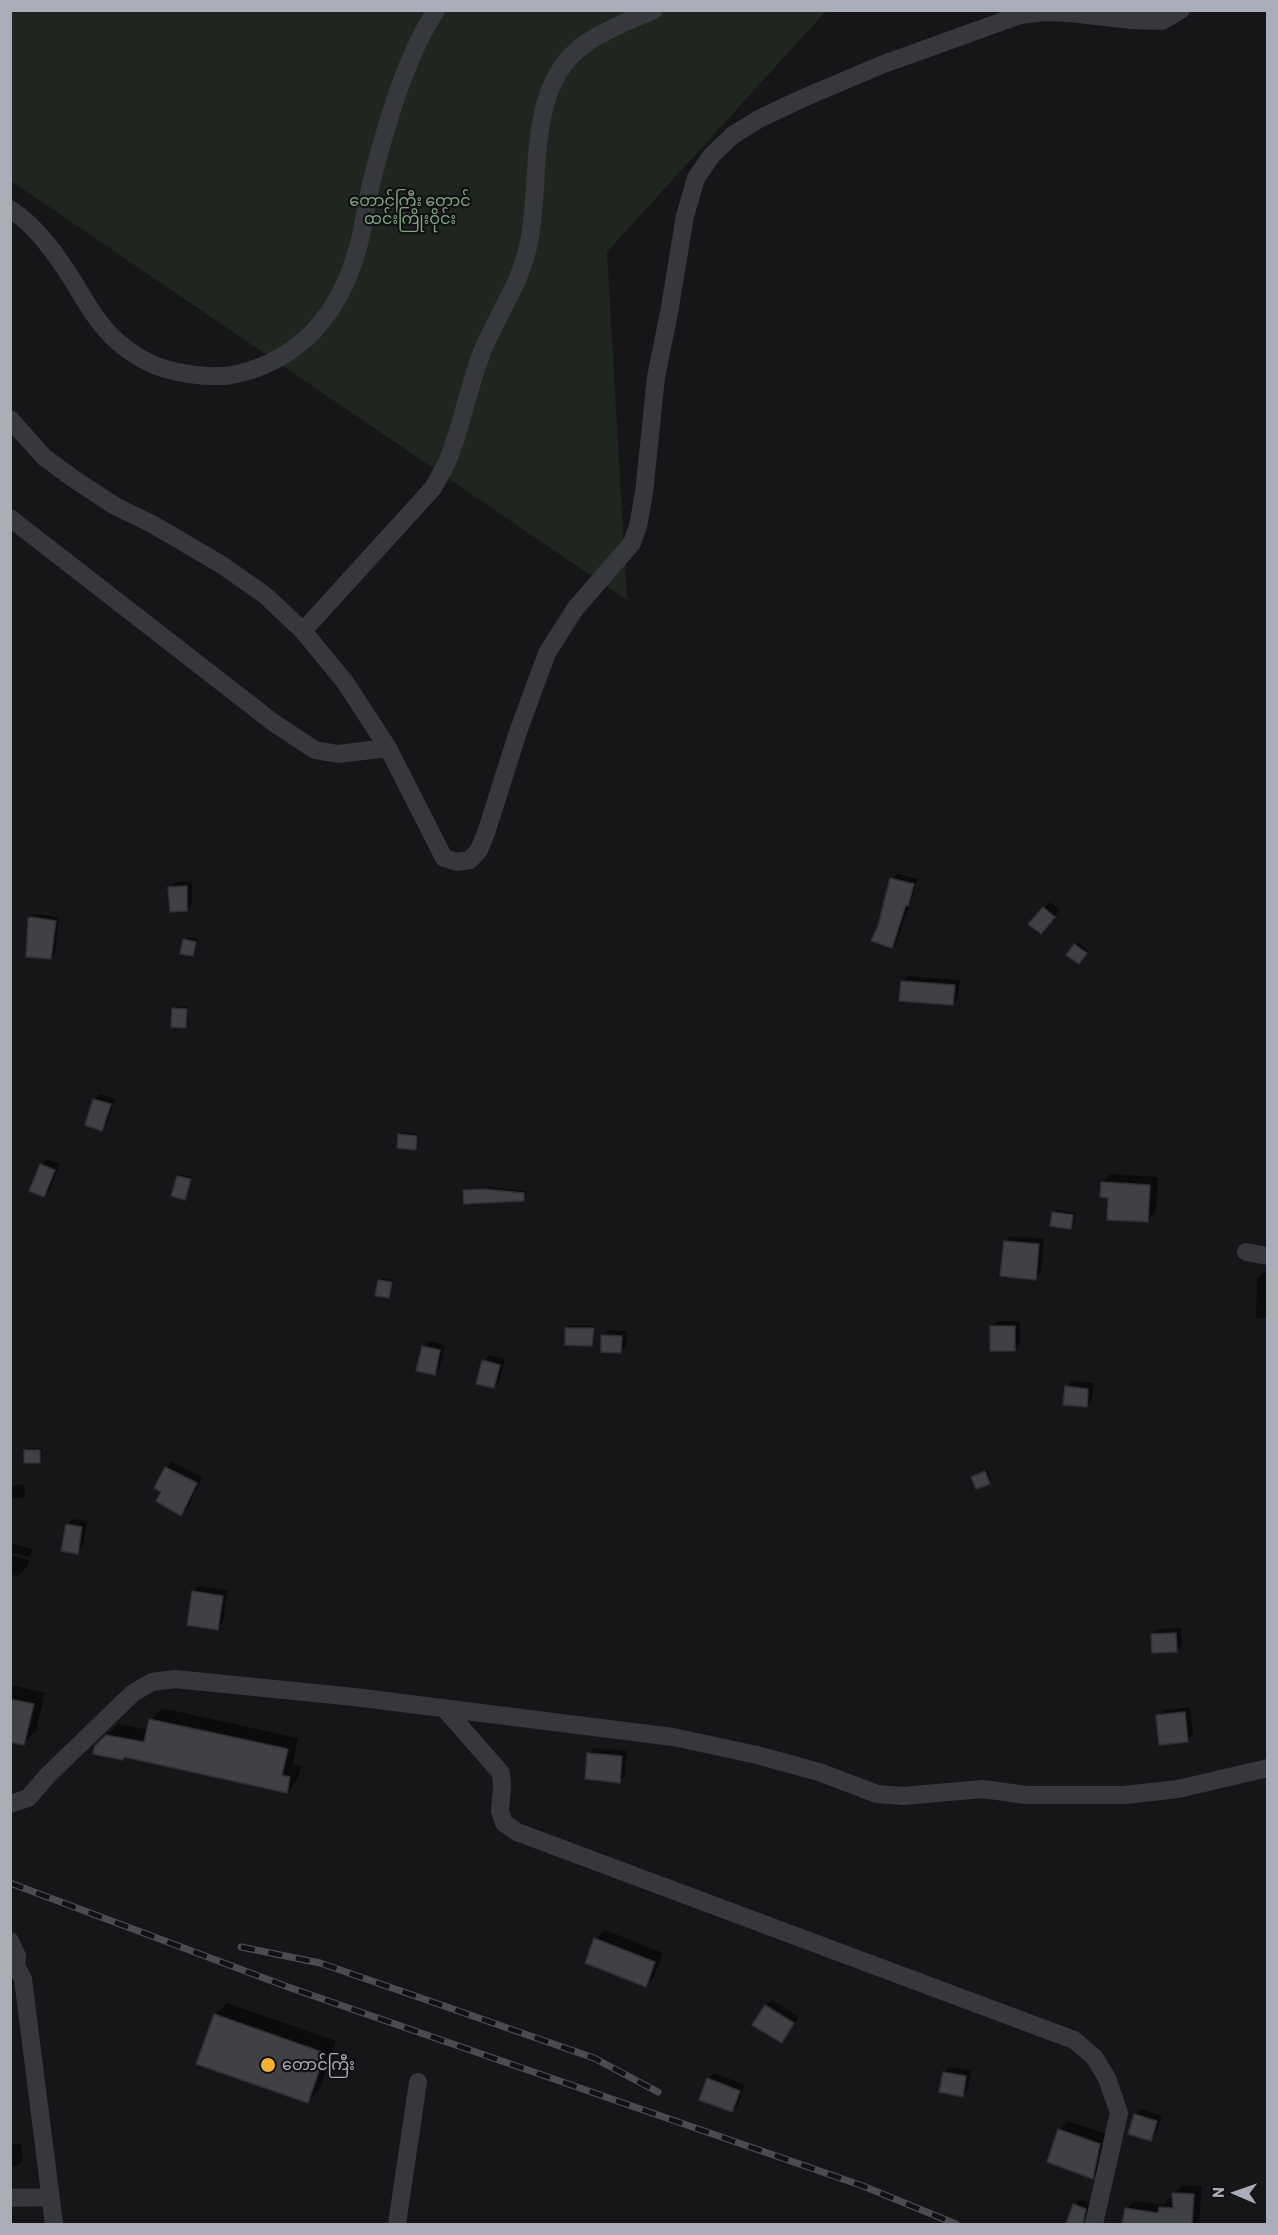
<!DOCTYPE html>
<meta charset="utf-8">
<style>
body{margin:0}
#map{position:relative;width:1278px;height:2235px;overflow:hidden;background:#161618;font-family:Barlow,sans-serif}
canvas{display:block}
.frame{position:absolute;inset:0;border:12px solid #a8adb8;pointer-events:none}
.north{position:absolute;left:1206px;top:2163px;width:60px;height:60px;-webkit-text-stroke:4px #111113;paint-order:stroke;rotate:272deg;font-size:16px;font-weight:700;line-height:24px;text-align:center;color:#a8adb8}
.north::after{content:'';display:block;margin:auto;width:21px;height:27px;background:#a8adb8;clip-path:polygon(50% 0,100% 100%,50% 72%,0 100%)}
</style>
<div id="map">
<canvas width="1278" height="2235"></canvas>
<div class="frame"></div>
<div class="north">N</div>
</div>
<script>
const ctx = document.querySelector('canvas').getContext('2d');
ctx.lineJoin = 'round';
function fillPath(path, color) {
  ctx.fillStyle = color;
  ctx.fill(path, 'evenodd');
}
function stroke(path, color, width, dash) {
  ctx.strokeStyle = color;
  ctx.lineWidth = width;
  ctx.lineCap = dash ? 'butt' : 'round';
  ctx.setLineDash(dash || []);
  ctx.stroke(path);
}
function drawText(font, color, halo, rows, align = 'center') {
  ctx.font = font + ' Barlow,"Noto Sans Myanmar",sans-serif';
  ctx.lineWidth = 4.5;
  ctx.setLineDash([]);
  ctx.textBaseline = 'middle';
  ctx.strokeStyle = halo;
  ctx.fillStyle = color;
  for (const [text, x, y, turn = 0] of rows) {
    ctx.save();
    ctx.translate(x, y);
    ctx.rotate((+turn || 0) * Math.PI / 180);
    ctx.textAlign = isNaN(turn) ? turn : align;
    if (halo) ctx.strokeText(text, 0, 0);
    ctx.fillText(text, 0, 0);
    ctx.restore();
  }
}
fillPath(new Path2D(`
 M10,11H826L607,252L627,600L11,181Z`), '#1e261f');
fillPath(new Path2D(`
 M897,874L918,879L897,941L891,947L879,926L892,879Z
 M192,881V904L187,910L170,888L176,882Z
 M1050,902L1060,910L1046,927L1030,924Z
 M34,914L59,917L55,953L51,957L30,919Z
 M187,937L198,939L195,952L193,955L185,940Z
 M1077,942L1088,950L1081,960L1068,955Z
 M908,976L960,980L958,998L952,1004L902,981Z
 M176,1006L188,1007V1024L185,1027L174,1009Z
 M100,1094L115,1099L107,1123L102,1129L94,1100Z
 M402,1132L419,1134L418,1146L416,1148L400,1135Z
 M47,1159L60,1164L50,1190L44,1195L41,1165Z
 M180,1174L193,1177L185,1198L178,1176Z
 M1111,1174L1158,1177L1156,1211L1147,1220L1110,1197L1102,1183Z
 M487,1187L526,1191V1197L523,1200L465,1191L467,1188Z
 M1056,1210L1075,1213L1073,1225L1071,1228L1053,1212Z
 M1011,1236L1044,1239L1041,1272L1035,1278L1005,1241Z
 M1263,1272L1268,1273V1318H1256L1257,1278Z
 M382,1278L393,1280L391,1294L388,1297L379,1281Z
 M997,1321H1020V1344L1015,1349L991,1327Z
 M569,1326H595L594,1342L592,1344L567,1328Z
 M608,1330L627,1331L626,1346L620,1352L603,1336Z
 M429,1341L445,1345L440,1367L434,1373L423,1347Z
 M489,1355L505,1359L499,1381L493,1387L484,1361Z
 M1072,1381L1093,1383L1092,1400L1086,1405L1067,1387Z
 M28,1448H41L42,1459L39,1462L26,1451Z
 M171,1462L202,1477L187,1509L181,1514L163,1491L166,1468Z
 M988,1470L991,1480L989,1482L973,1477Z
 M24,1484L25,1495L22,1498H10V1486Z
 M73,1519L87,1521L83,1546L77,1552L67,1525Z
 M10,1543L32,1549L30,1557L10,1552Z
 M10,1555L29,1560L27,1567L18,1576L10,1574Z
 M199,1586L228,1590L223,1622L218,1628L193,1592Z
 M1181,1628L1182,1645L1176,1651L1152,1635L1158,1629Z
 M10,1685L45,1693L36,1731L24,1743L10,1740Z
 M1190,1707L1193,1735L1187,1741L1158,1716L1164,1710Z
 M162,1708L298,1738L293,1764L301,1766L298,1779L287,1791L125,1756L123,1758L96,1746L118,1724L148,1730L151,1720Z
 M594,1748L627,1751L625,1776L619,1782L589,1753Z
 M605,1930L663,1953L654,1977L645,1985L596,1939Z
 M772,2000L799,2017L782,2041L766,2006Z
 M227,2003L336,2041L320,2089L308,2101L215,2015Z
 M950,2067L971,2070L968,2089L962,2095L944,2072Z
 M714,2073L745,2085L738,2105L732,2110L708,2079Z
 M1141,2109L1162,2116L1156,2133L1150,2139L1135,2115Z
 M1068,2121L1109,2135L1101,2168L1092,2177L1059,2130Z
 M21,2144L23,2161L17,2166L10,2167V2145Z
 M1182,2185L1202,2186L1199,2224H1124L1126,2209L1134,2201L1163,2205L1168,2199L1174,2200V2193Z
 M1080,2200L1091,2203L1088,2214L1083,2219L1074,2205Z`), '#0007');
const building = new Path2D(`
 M890,878L914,884L908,906L906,905L892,948L871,941L878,926Z
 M187,886V911L170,912L168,887Z
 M1043,907L1055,917L1041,934L1028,924Z
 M32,917L56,921L51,959L26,957L28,918Z
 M183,939L196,942L193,956L180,954Z
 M1074,944L1087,953L1079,964L1066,955Z
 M901,981L955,985L953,1005L899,1001Z
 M172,1008L187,1009L186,1028L171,1027Z
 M93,1099L111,1104L102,1131L85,1125Z
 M398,1134L417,1136L416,1150L397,1148Z
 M40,1164L55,1170L44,1197L29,1191Z
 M177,1176L191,1179L185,1200L171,1196Z
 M1101,1182L1150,1185L1148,1222L1107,1220L1108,1198L1100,1197Z
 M484,1189L524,1193V1201L464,1204L463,1190Z
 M1052,1212L1073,1215L1071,1229L1050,1226Z
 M1004,1241L1039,1244L1036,1280L1000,1276Z
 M378,1280L392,1282L389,1298L375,1296Z
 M990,1326H1015V1351H990Z
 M565,1328H594L592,1346L565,1345Z
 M601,1335L622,1336L621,1353L601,1352Z
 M422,1346L440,1350L435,1375L416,1371Z
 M482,1360L500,1365L494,1388L476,1384Z
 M1065,1386L1088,1389L1087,1407L1063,1405Z
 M24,1450H40V1463H24Z
 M165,1467L197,1483L181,1516L156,1501L161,1492L154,1488Z
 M985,1471L990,1484L976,1489L971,1477Z
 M66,1524L82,1527L78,1554L61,1551Z
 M192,1591L223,1596L218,1630L187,1625Z
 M1176,1633L1177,1652L1152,1653L1151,1634Z
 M10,1699L34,1704L24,1745L10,1742Z
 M1185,1712L1188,1742L1159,1745L1156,1715Z
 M149,1719L288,1749L282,1775L290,1777L287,1793L124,1757L123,1760L93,1754L95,1746L106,1735L144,1742Z
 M587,1753L622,1756L620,1783L585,1779Z
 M594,1938L655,1962L646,1987L585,1963Z
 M765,2005L794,2023L782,2043L752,2025Z
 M214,2014L325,2053L308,2103L196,2064Z
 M943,2072L966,2076L963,2097L939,2092Z
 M707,2078L740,2091L732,2112L699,2100Z
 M1134,2114L1157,2121L1151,2141L1128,2134Z
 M1058,2129L1100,2144L1093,2179L1047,2162Z
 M1172,2193L1194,2194L1192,2224H1122L1125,2208L1158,2213L1159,2207L1173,2208Z
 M1073,2204L1086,2209L1083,2224H1066Z`);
fillPath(building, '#404145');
stroke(building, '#303034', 1.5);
stroke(new Path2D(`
 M10,209C37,226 58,257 75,284C87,304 100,327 118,342C126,349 135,355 144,360C166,373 212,380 237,374C301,359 339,313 357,251C364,228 366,204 372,180C386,126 405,58 436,10
 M10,419L44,457L71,477L115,506L152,524L222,565L266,596L303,631L345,682L388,748L444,858L457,862L470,860L479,850L486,833L518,732L547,653L575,609L632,543L638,526L644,493L656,377L669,313L685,216L696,178L712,155L733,135L759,119L801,99L881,65L1020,15L1044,12L1070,13L1132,20L1162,21L1181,10
 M10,518L274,723L315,750L338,754L388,748
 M303,631L433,488C438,479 444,469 448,460C463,423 469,383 484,347C498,314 520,283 528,247C543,183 523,87 585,44C606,29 631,20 654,10
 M1246,1252L1268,1256
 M444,1708L501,1773L502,1788L500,1811L504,1823L517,1832L1074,2040L1094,2057L1107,2078L1119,2113L1094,2224
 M10,1804L28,1798L48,1775L133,1693L152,1682L175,1679L354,1697L673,1737L757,1755L819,1772L877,1794L903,1796L983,1789L1026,1795H1124L1178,1789L1268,1768
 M10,1941L17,1956L16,1966
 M10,1963L16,1966L23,1979L54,2224
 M10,2198L51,2197
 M397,2224L418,2082`), '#37383d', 18);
const rail = new Path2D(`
 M10,1883L288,1987L863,2186L956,2224
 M241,1947L320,1963L594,2058L658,2092`);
stroke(rail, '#4a4c52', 7);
stroke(rail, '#111113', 4.5, [14]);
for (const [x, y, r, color] of [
 [268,2065,8,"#f2b134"]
]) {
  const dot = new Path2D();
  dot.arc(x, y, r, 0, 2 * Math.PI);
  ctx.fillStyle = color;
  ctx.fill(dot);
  stroke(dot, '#111113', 2);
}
drawText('16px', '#7fa381', '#111113', [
 ["တောင်ကြီး တောင်",410,201],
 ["ထင်းကြိုးဝိုင်း",410,219]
]);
drawText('16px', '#a8adb8', '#111113', [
 ["တောင်ကြီး",282,2065]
], 'left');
</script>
